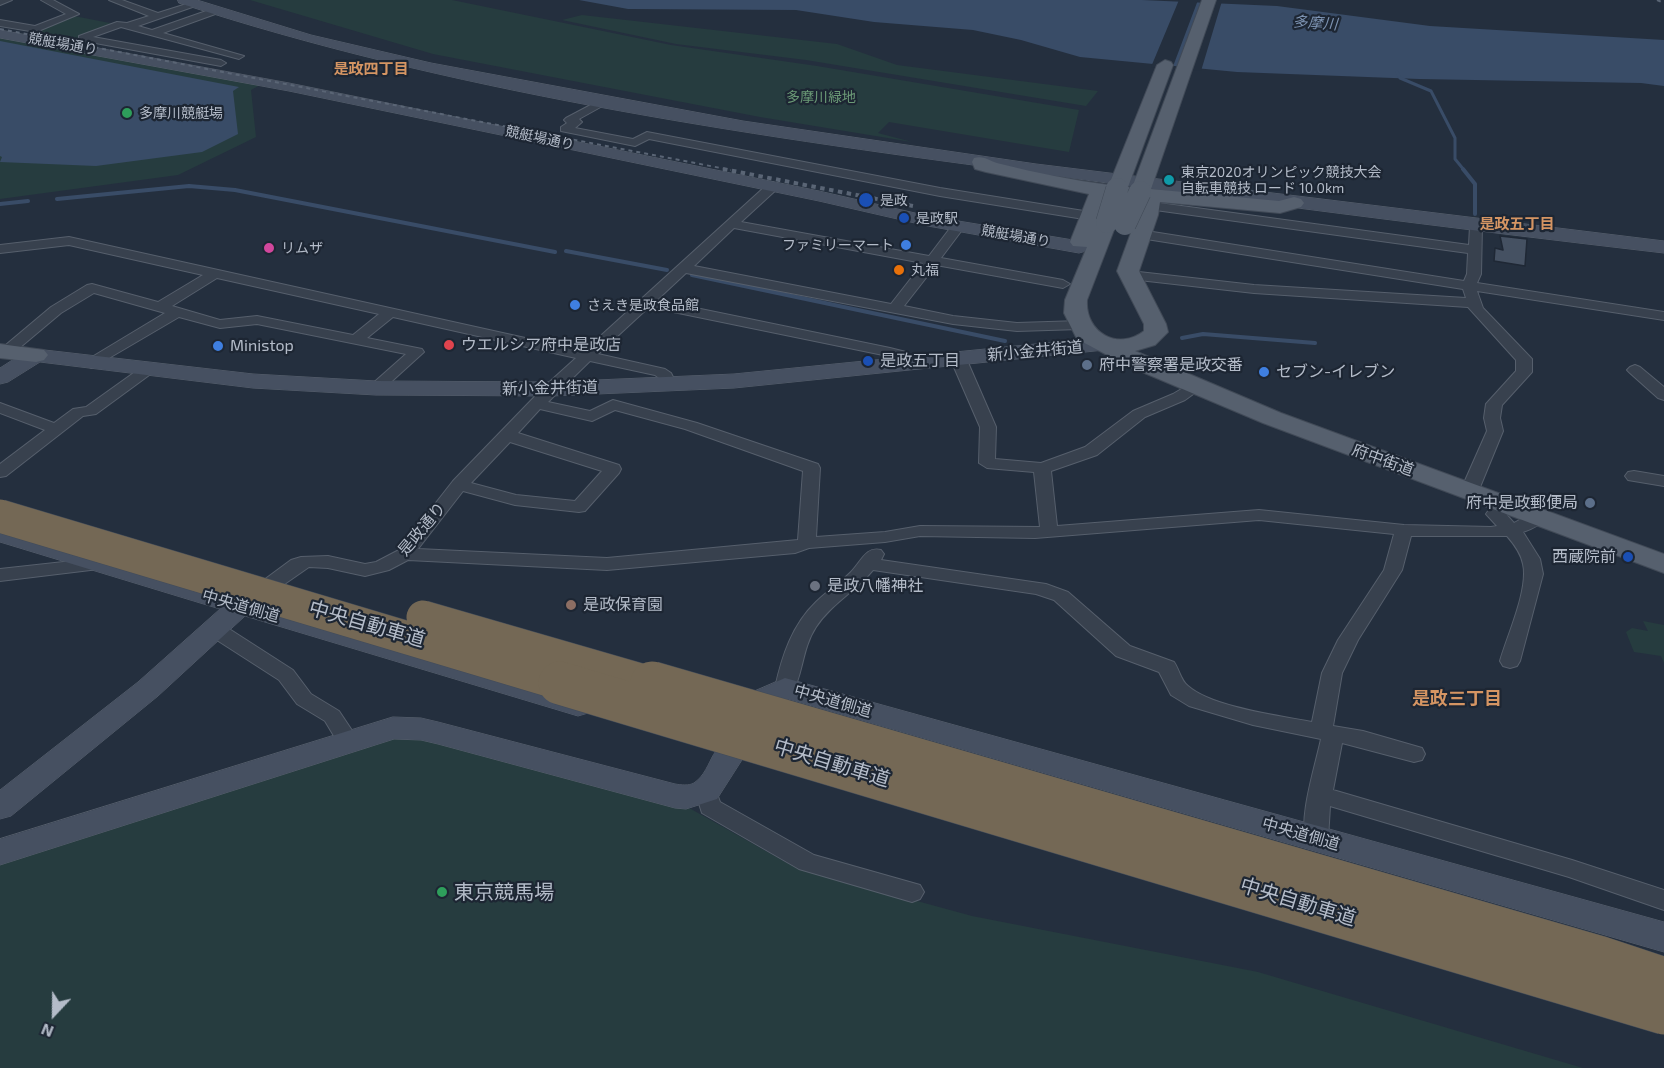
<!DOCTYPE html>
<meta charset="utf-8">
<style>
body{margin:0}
#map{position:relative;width:1664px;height:1068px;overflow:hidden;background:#242f3e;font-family:"Exo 2",sans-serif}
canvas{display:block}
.north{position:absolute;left:24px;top:984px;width:60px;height:60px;-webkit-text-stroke:4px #1d2633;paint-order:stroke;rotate:202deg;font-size:16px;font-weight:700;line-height:24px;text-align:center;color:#b4bcc9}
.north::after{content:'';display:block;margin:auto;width:21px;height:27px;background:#b4bcc9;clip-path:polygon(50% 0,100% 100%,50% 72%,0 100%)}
</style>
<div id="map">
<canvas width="1664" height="1068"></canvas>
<div class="north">N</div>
</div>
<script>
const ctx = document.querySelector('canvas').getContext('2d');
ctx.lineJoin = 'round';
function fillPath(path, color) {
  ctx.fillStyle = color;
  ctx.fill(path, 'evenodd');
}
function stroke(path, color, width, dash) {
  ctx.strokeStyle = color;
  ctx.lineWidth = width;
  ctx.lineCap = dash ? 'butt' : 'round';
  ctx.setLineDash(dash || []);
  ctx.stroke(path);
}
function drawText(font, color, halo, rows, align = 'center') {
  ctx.font = font + ' "Exo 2","Noto Sans JP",sans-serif';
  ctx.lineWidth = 4.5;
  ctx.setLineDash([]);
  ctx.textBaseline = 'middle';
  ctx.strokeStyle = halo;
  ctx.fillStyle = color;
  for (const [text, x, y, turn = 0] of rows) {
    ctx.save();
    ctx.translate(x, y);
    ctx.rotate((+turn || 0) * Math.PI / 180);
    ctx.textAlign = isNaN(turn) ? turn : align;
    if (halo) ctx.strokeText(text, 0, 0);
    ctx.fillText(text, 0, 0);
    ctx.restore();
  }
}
fillPath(new Path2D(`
 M250,0H452L671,45L817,66L1079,110L1069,152L889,122L878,133L912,142L760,117L433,54Z
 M582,15L837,44L897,65L1098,91L1086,106L806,60L676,44L562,20Z
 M74,16L120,25L80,40L34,32Z
 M0,36L260,85L251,90L256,137L178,175L0,199Z
 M1643,621L1664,625V663L1661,656L1634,652L1626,632L1632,628L1648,631Z
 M400,732L623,789L691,809L796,868L972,916L1258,972L1583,1068H0V859Z`), '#263c3f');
fillPath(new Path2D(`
 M579,0H1142L1277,6L1430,26L1664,40V86L1641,83L1419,79L1237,72L1080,57L1021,40L973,30L874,22L796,10L628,9Z
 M0,41L239,87L233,91L238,134L202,152L96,166L0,162L2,157L0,156Z`), '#394c67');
fillPath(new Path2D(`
 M1179,0H1198L1172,69L1151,67Z
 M1203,0L1222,1L1201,71L1177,69Z`), '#242f3e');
stroke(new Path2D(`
 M1397,72L1400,78L1431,91L1455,138V159L1464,170`), '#394c67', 3);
stroke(new Path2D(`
 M1463,169L1475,184V214
 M57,199L189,186L235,190L555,252
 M0,204L28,201
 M566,251L667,270
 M692,275L1005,341
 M1182,338L1203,334L1315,343`), '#394c67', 4);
const building = new Path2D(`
 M1500,236L1527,239L1525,266L1494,261L1495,248L1503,250Z`);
fillPath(building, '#455162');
stroke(building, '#1f2835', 1.5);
const street = new Path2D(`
 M0,0H12L0,5Z
 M41,0H53L79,14L36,32L0,26V20L35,26L66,14Z
 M109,0H122L158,13L196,1L201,4L138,26L152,30L212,9H218V13L163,33L244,56L239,59L121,27L93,37L221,60L226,63L221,66L79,40V36L117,22L127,23L149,16Z
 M602,99L606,100V104L579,119L582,122L575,128L633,139L647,132L940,188L1090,212L1096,216L1090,220L940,196L649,139L635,146L561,131V127L567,123L564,120L566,118Z
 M773,182L779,186L777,189L741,222L929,256L954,223L959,222L965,226L941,258L1063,280L1070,284L1063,288L936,265L904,306L953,316L1017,323L1080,321L1087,325L1080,329L1017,331L953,324L686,273L657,300L890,348L906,352L913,363L905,368L900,366L895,358L888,356L649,307L598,354L665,369L671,373L677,385L674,388H664L659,378L655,375L590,361L548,402L590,411L613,400L697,423L818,464L820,468L816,537L885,532L920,526L1040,527L1034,472L987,468L979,463L980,427L950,358L958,353L966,358L996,427L995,459L1041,463L1085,447L1133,411L1173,394L1190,384H1200L1203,387L1185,400L1145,417L1097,455L1051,471L1057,526L1259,510L1404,525L1491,527L1497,526L1486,514C1493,505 1497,497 1509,500L1512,504L1505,513L1514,523L1532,513H1544L1547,517C1541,525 1532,529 1523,532L1540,559L1543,574L1520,661L1517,666L1510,668L1503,666L1500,661C1507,636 1529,589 1523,564C1521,553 1514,544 1507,536H1411L1402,570L1358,640L1342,673L1333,726L1363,731L1422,748L1425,754L1422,760L1414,762L1342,743L1333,790L1572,860L1664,890V910L1569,877L1330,806L1328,839L1324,845L1316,848L1308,845C1296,824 1316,764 1321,739L1253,725L1189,706L1171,695L1159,672L1116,656L1054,600L1036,594L873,570C856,591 831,604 816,627C802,648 803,675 792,693L785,695L778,693L775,688C782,656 792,625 816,602C827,591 840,583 851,572C861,562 866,546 881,550L884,554L881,560L1046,584L1068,592L1130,646L1174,662C1179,669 1181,681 1188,686C1211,707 1281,716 1312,722L1322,673L1338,640L1384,570L1394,534L1259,520L1035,538L920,536L885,542L809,548L795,553L607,570L408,560L389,570L365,576L328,568L309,567L263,599H249L246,595L249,591L291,560L301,557L328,556L365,564L376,562L399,550L453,481L545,386L576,358L393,317L367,338L422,349L424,352L381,391H371L368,388L371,385L406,354L257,324L220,328L179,317L92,368L87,366L84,363L87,360L165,313L94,293L61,313L11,355L0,354L1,349L51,307L87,285L92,284L158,302L203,275L69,245L0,253V245L69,237L584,351L769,183ZM734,228L923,263L891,304L694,266ZM217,278L379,314L353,335L257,316L220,320L172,306ZM540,409L592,421L615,410L685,429L803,471L798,540L607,558L418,549L463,491L515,505L579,512L585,511L619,473L621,469L619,465L518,433ZM510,442L602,471L575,501L516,495L471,483Z
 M1152,202L1469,245L1470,226L1476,222L1482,226L1481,274L1477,283L1664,312V320L1477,291L1483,308L1532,359V372L1502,405L1500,418L1503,431L1478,492L1475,496H1463L1460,492L1487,431L1484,418L1486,404L1516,371V360L1468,307L1254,293L1130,279L1123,275L1130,271L1254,285L1466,298L1463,289L1140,238L1134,234L1140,230L1464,281L1467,274L1468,253L1148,209L1146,206Z
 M147,365L152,367L155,370L152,373L96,414L83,416L6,476L0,477V464L45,430L0,413V403L54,423L73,409L86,407L142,367Z
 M1635,365L1640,367L1664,387V400L1658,398L1630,373L1627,370L1630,367Z
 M1634,471L1664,476V486L1628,480L1625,476L1628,472Z
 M100,558L107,560L109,564L107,568L0,581V569Z
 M216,624L223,625L293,670L311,694L339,711L359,741L356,746L348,749L340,746L325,721L297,704L279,680L209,635L206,630L209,625Z
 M706,783L714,785L720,802L814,855L920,885L924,892L920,899L912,902L799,869L702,813L695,791L698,785Z`);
const secondary = new Path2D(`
 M178,0H197L311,35L431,63L743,121L1036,164L1664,241V253C1448,228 1233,200 1018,171C738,134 448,91 179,3Z
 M0,30L289,83L819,191L928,216L1079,241L1086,243L1088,247L1086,251L1079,253L928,226L819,201L289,91L0,38Z
 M1107,339L1114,341L1118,345L1114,349L734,388L551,396L376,395L253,388L40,362L8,382L0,384V368L28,350L36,349L253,374L376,381L551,382L734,374L1066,341Z
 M0,526L588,699L593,706L588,713L578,716L245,616L158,696L11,816L0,819V790L138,682L220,609L0,542Z
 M785,678L1664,922V952L788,699L775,705L761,729L750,733L739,729L735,722L755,691Z
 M393,717L421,718L438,722L675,784C681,785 689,786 694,783C715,769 709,734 743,744L747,752L717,799L686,809L675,808L438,744L421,740L394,739L0,865V839Z`);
const primary = new Path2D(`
 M1202,0H1216L1151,189L1279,201L1294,197L1301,199L1304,203L1301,207L1280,213L1160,202L1158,215L1139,271L1166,324L1168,332L1155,345L1135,351L1281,413L1664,554V573L1263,423L1128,366L1077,339L1064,313L1065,300L1087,247L1073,246L1070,242L1089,194L986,172L975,169L972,162L974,158C985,155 990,162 1001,164C1037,173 1072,180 1109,185L1157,65L1165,60L1171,62L1173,65L1128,187L1132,188ZM1110,198L1129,199L1141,205L1117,271L1144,324V331C1118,351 1085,333 1087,300L1117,222L1114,218L1107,216L1099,220L1106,200Z
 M0,344L44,350L48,355L44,360L36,362L0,358Z`);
stroke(street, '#565f6c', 2);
stroke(secondary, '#565f6c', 1);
stroke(primary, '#414a57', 2);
fillPath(street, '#38414e');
fillPath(secondary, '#465061');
fillPath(primary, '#56606e');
stroke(new Path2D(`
 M1657,0L1664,3
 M0,29L731,170`), '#5a6575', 2, [4, 4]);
stroke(new Path2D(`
 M723,169L913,206`), '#5a6575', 4, [4.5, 4.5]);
const primaryBridge = new Path2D(`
 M1107,222L1117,189
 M1125,224L1140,192`);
const highwayBridgeFar1 = new Path2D(`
 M0,516L565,685
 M423,617L658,685`);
const highwayBridge = new Path2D(`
 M560,683L1664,1013
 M652,683L1601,958L1664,979`);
stroke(primaryBridge, '#414a57', 23, []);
stroke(highwayBridgeFar1, '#434c59', 34, []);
stroke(highwayBridge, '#434c59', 44, []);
stroke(primaryBridge, '#56606e', 22);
stroke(highwayBridgeFar1, '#746855', 33);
stroke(highwayBridge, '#746855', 43);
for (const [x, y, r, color] of [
 [127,113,6,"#2e9e5b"],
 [1169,180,6,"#0f9aa8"],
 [866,200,8,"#1a4fb4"],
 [904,218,6,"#1a4fb4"],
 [906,245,6,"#3f7fe0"],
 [269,248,6,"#d1479c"],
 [899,270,6,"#e8710a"],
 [575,305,6,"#3f7fe0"],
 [449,345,6,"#e0444e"],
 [218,346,6,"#3f7fe0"],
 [868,361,6,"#1a4fb4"],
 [1087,365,6,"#5c6f8a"],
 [1264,372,6,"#3f7fe0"],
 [1590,503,6,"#5c6f8a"],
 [1628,557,6,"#1a4fb4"],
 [815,586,6,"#6b7280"],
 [571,605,6,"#8d6e63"],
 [442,892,6,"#2e9e5b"]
]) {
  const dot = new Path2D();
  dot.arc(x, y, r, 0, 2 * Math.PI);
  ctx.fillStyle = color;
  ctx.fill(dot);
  stroke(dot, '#1d2633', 2);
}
drawText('14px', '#b4bcc9', '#1d2633', [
 ["競艇場通り",63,44,10],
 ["競艇場通り",540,138,12],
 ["競艇場通り",1016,236,10]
]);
drawText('14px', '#6b9a76', '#1d2633', [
 ["多摩川緑地",821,97]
]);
drawText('14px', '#b4bcc9', '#1d2633', [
 ["多摩川競艇場",139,113],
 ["東京2020オリンピック競技大会",1181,172],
 ["自転車競技 ロード 10.0km",1181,188],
 ["是政",880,200],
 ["是政駅",916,218],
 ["ファミリーマート",894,245,"right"],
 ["リムザ",281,248],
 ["丸福",911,270],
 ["さえき是政食品館",587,305]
], 'left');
drawText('italic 15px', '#7c92b1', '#1d2633', [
 ["多摩川",1315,23,4]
]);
drawText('bold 15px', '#d59563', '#1d2633', [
 ["是政四丁目",371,69],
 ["是政五丁目",1517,224]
]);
drawText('16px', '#b4bcc9', '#1d2633', [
 ["ウエルシア府中是政店",461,345],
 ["Ministop",230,346],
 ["是政五丁目",880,361],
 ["府中警察署是政交番",1099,365],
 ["セブン-イレブン",1276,372],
 ["府中是政郵便局",1578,503,"right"],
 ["西蔵院前",1616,557,"right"],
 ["是政八幡神社",827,586],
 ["是政保育園",583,605]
], 'left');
drawText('16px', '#b4bcc9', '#1d2633', [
 ["新小金井街道",1035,351,-5],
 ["新小金井街道",550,388,-1],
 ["府中街道",1383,460,20],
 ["是政通り",422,529,-50],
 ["中央道側道",241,606,16],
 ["中央道側道",833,701,16],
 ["中央道側道",1301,834,16]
]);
drawText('bold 18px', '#d59563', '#1d2633', [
 ["是政三丁目",1457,699]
]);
drawText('20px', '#b4bcc9', '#1d2633', [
 ["中央自動車道",367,624,16],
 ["中央自動車道",832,763,17],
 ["中央自動車道",1298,902,17]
]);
drawText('20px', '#b4bcc9', '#1d2633', [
 ["東京競馬場",454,892]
], 'left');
</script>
